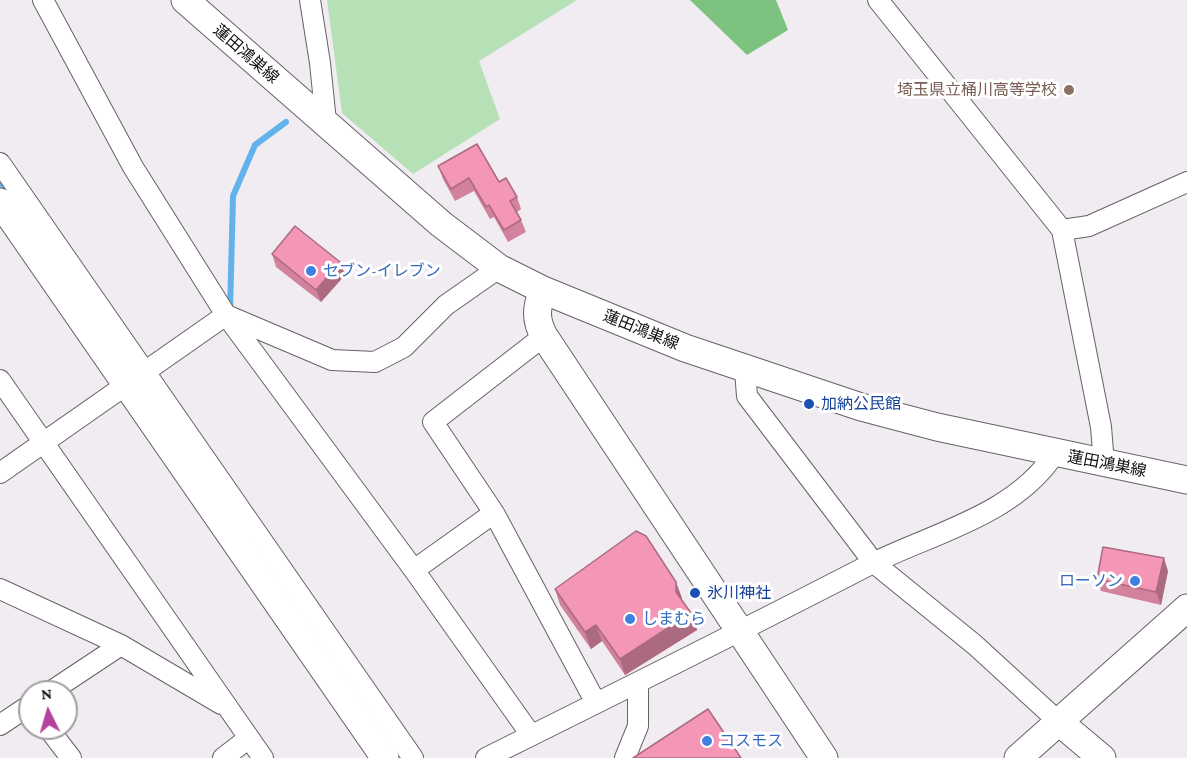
<!DOCTYPE html>
<meta charset="utf-8">
<style>
body{margin:0}
#map{position:relative;width:1187px;height:758px;overflow:hidden;background:#f0ecf1;font-family:"Crimson Pro",serif}
canvas{display:block}
.north{position:absolute;left:18px;top:680px;width:60px;height:60px;box-sizing:border-box;background:#fff;border:2px solid #a09fa0;border-radius:50%;rotate:355deg;font-size:16px;font-weight:700;line-height:24px;text-align:center;color:#111012}
.north::after{content:'';display:block;margin:auto;width:21px;height:27px;background:#b5429b;clip-path:polygon(50% 0,100% 100%,50% 72%,0 100%)}
</style>
<div id="map">
<canvas width="1187" height="758"></canvas>
<div class="north">N</div>
</div>
<script>
const ctx = document.querySelector('canvas').getContext('2d');
ctx.lineJoin = 'round';
function fillPath(path, color) {
  ctx.fillStyle = color;
  ctx.fill(path, 'evenodd');
}
function stroke(path, color, width, dash) {
  ctx.strokeStyle = color;
  ctx.lineWidth = width;
  ctx.lineCap = dash ? 'butt' : 'round';
  ctx.setLineDash(dash || []);
  ctx.stroke(path);
}
function drawText(font, color, halo, rows, align = 'center') {
  ctx.font = font + ' "Crimson Pro","Noto Sans JP",serif';
  ctx.lineWidth = 6;
  ctx.setLineDash([]);
  ctx.textBaseline = 'middle';
  ctx.strokeStyle = halo;
  ctx.fillStyle = color;
  for (const [text, x, y, turn = 0] of rows) {
    ctx.save();
    ctx.translate(x, y);
    ctx.rotate((+turn || 0) * Math.PI / 180);
    ctx.textAlign = isNaN(turn) ? turn : align;
    if (halo) ctx.strokeText(text, 0, 0);
    ctx.fillText(text, 0, 0);
    ctx.restore();
  }
}
fillPath(new Path2D(`
 M327,0H577L479,61L500,119L413,174L342,113Z`), '#b6e0b6');
fillPath(new Path2D(`
 M690,0H776L788,30L747,55Z`), '#7dc27e');
stroke(new Path2D(`
 M0,181L9,195
 M230,312L233,196L255,145L286,122`), '#62b2ee', 6);
const street = new Path2D(`
 M43,0L133,167L226,315L414,570L531,735
 M310,0L320,63L326,122
 M878,0L1062,230L1101,427L1104,464
 M0,163L413,758
 M1062,230L1089,226L1187,182
 M226,315L332,360L375,362L404,347L446,305L499,268
 M544,336L433,422L494,513L596,703
 M745,370L747,396L874,563L975,645L1059,722
 M0,380L263,758
 M0,473L226,315
 M414,570L494,513
 M0,589L121,645L221,704
 M50,692L121,645
 M0,725L30,705
 M48,728L71,758
 M223,758L249,738
 M486,758C615,694 743,630 871,564C933,533 1015,515 1055,453
 M625,758L638,726V683`);
const secondary = new Path2D(`
 M185,0L441,224L499,268L543,290L685,348L861,407L937,427L1187,480
 M0,202L385,758
 M543,290C536,308 535,319 544,336L824,758
 M1059,722L1102,758
 M1018,758L1187,608`);
stroke(street, '#666166', 22);
stroke(secondary, '#666166', 29);
stroke(street, '#fff', 20);
stroke(secondary, '#fff', 27);
fillPath(new Path2D(`
 M438,166L499,182L517,197L521,209L517,212L521,220L526,232L508,242L494,217L490,219L474,191L455,201L443,179Z
 M272,254L340,262L345,275L321,302L276,267Z
 M1168,571L1161,605L1101,591L1097,579Z
 M555,589L682,598V600L691,613L697,630L625,675L602,641L591,649L560,605Z`), '#d2829d');
fillPath(new Path2D(`
 M340,262L345,275L321,302L316,290Z
 M1164,558L1168,571L1161,605L1156,592Z
 M676,582L682,598V608L676,592Z
 M691,613L697,630L625,675L620,659Z
 M596,625L602,641L591,649L585,632Z`), '#ab6a7f');
const building = new Path2D(`
 M477,144L499,182L506,178L517,197L510,201L521,220L504,230L489,205L486,207L469,178L451,189L438,166Z
 M295,226L340,262L316,290L272,254Z
 M636,531L646,536L676,582V592L691,613L620,659L596,625L585,632L555,589Z
 M1103,547L1164,558L1156,592L1097,579Z
 M708,709L741,758H633Z`);
fillPath(building, '#f497b6');
stroke(building, '#ab6a7f', 1.5);
for (const [x, y, r, color] of [
 [1069,90,6,"#8d6e63"],
 [311,271,6,"#3f7fe0"],
 [809,404,6,"#1a4fb4"],
 [1135,581,6,"#3f7fe0"],
 [695,593,6,"#1a4fb4"],
 [630,619,6,"#3f7fe0"],
 [707,741,6,"#3f7fe0"]
]) {
  const dot = new Path2D();
  dot.arc(x, y, r, 0, 2 * Math.PI);
  ctx.fillStyle = color;
  ctx.fill(dot);
  stroke(dot, '#fff', 2);
}
drawText('16px', '#111012', '#fff', [
 ["蓮田鴻巣線",246,54,41],
 ["蓮田鴻巣線",641,330,22],
 ["蓮田鴻巣線",1107,464,11]
]);
drawText('16px', '#785e54', '#fff', [
 ["埼玉県立桶川高等学校",1057,90]
], 'right');
drawText('16px', '#366cbe', '#fff', [
 ["セブン-イレブン",323,271],
 ["ローソン",1123,581,"right"],
 ["しまむら",642,619],
 ["コスモス",719,741]
], 'left');
drawText('16px', '#164399', '#fff', [
 ["加納公民館",821,404],
 ["氷川神社",707,593]
], 'left');
</script>
